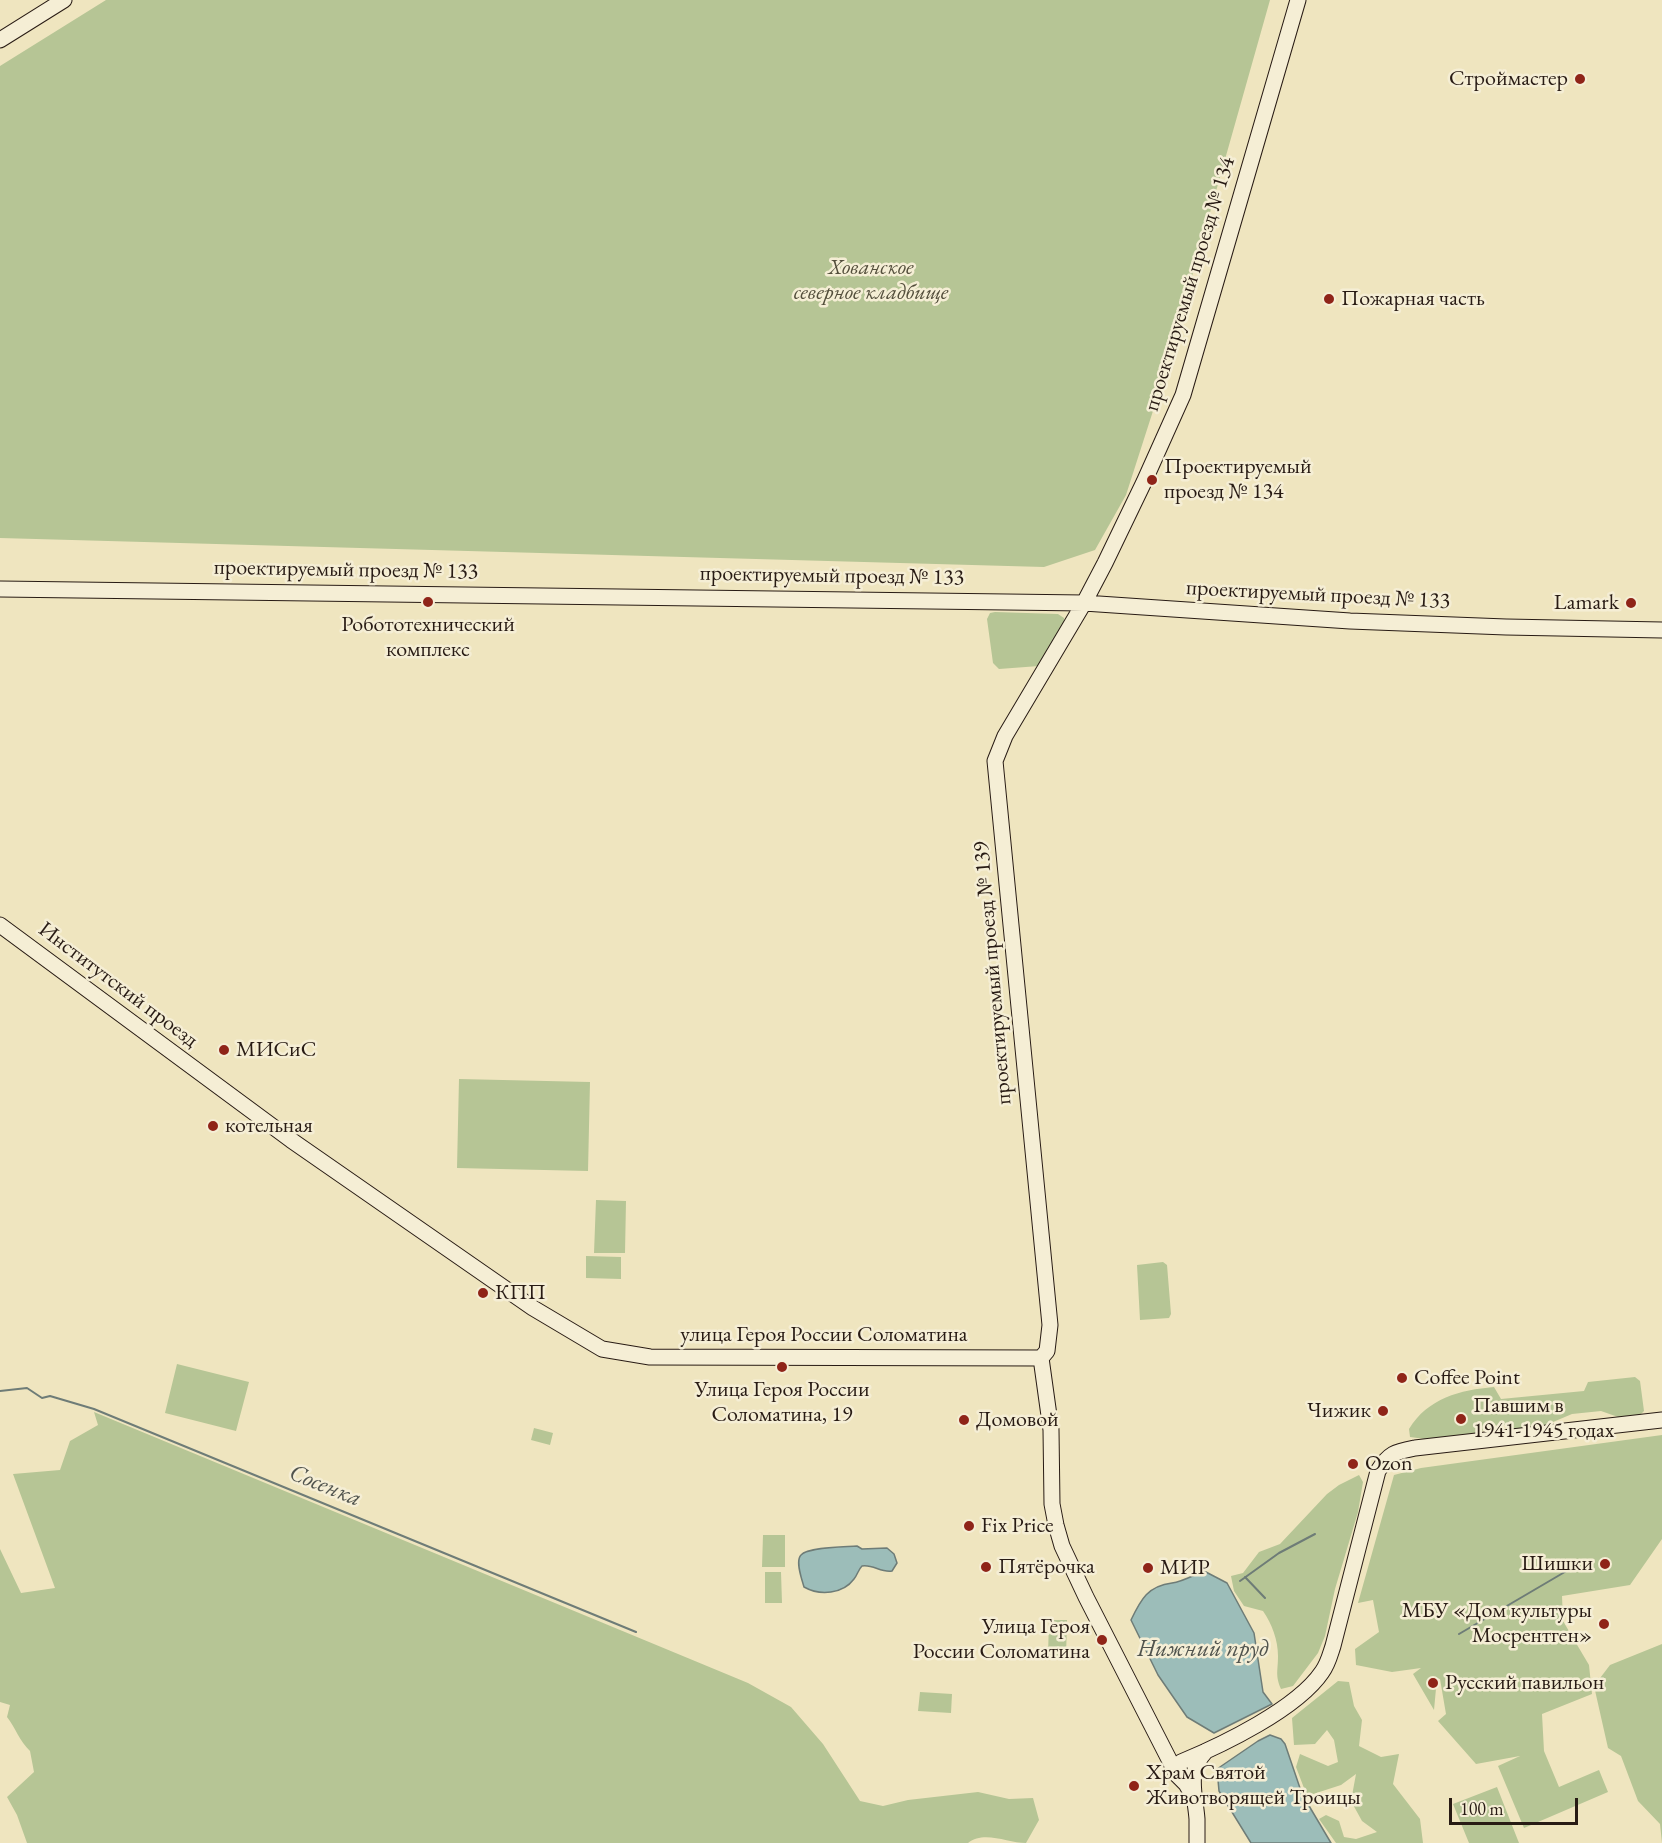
<!DOCTYPE html>
<meta charset="utf-8">
<style>
body{margin:0}
#map{position:relative;width:1662px;height:1843px;overflow:hidden;background:#efe5bf;font-family:"EB Garamond",serif}
canvas{display:block}
.scale{position:absolute;left:1449px;top:1798px;width:129px;height:27px;box-sizing:border-box;border:3px solid #281b14;border-top:0;padding-left:8px;font-size:18px;line-height:21px;white-space:nowrap;color:#281b14;-webkit-text-stroke:4px #f5eed5;paint-order:stroke}
</style>
<div id="map">
<canvas width="1662" height="1843"></canvas>
<div class="scale">100 m</div>
</div>
<script>
const ctx = document.querySelector('canvas').getContext('2d');
ctx.lineJoin = 'round';
function fillPath(path, color) {
  ctx.fillStyle = color;
  ctx.fill(path, 'evenodd');
}
function stroke(path, color, width, dash) {
  ctx.strokeStyle = color;
  ctx.lineWidth = width;
  ctx.lineCap = dash ? 'butt' : 'round';
  ctx.setLineDash(dash || []);
  ctx.stroke(path);
}
function drawText(font, color, halo, rows, align = 'center') {
  ctx.font = font + ' "EB Garamond",serif';
  ctx.lineWidth = 5;
  ctx.setLineDash([]);
  ctx.textBaseline = 'middle';
  ctx.strokeStyle = halo;
  ctx.fillStyle = color;
  for (const [text, x, y, turn = 0] of rows) {
    ctx.save();
    ctx.translate(x, y);
    ctx.rotate((+turn || 0) * Math.PI / 180);
    ctx.textAlign = isNaN(turn) ? turn : align;
    if (halo) ctx.strokeText(text, 0, 0);
    ctx.fillText(text, 0, 0);
    ctx.restore();
  }
}
fillPath(new Path2D(`
 M106,0H1270L1161,386L1126,495L1095,550L1044,567L0,538V66Z
 M995,612L1058,614L1064,618V623L1039,666L999,669L993,663L987,619L990,613Z
 M459,1079L590,1082L588,1171L457,1168Z
 M596,1200L626,1201L625,1253H594Z
 M586,1256L621,1257V1279L586,1278Z
 M1163,1262L1167,1265L1171,1314L1169,1318L1140,1320L1137,1265Z
 M177,1364L249,1382L236,1431L165,1413Z
 M1635,1377L1640,1381L1644,1411L1637,1418H1621L1601,1411L1572,1414L1534,1430L1518,1433L1506,1425L1491,1426L1478,1433L1425,1439L1410,1437L1409,1429C1428,1398 1460,1390 1494,1387L1501,1399L1584,1391L1588,1382Z
 M94,1412L748,1683L791,1707L823,1744L860,1801L883,1806L908,1800L978,1792L1009,1799L1033,1798L1039,1820L1026,1843C1008,1843 984,1830 968,1843H27L17,1815L7,1797L34,1772L30,1751C20,1742 15,1727 7,1717L10,1705L0,1702V1549L21,1593L55,1588L13,1474L60,1470L70,1441L98,1425Z
 M534,1428L553,1433L550,1445L531,1440Z
 M1662,1435V1539L1630,1585L1562,1596L1563,1621L1589,1665L1592,1694L1542,1714L1544,1751L1559,1787L1599,1770L1608,1792L1524,1828L1498,1766L1520,1756L1476,1764L1438,1721L1446,1714L1440,1679L1437,1678L1434,1710L1413,1674L1421,1668L1392,1672L1356,1665L1355,1649L1379,1632L1373,1600L1358,1603L1394,1475L1421,1468Z
 M1359,1475L1363,1482L1358,1512L1335,1589L1325,1636L1318,1653L1293,1686L1281,1689C1275,1675 1278,1671 1278,1656C1278,1640 1272,1624 1263,1611L1244,1606L1234,1591L1231,1576L1243,1573L1259,1552L1280,1544L1327,1494L1339,1485Z
 M763,1535H785V1567H762Z
 M765,1572H781L782,1603H765Z
 M1049,1620H1067L1066,1657L1048,1656Z
 M1662,1644V1843L1660,1824L1638,1801L1621,1756L1608,1748L1594,1686L1610,1665Z
 M1338,1681L1349,1682L1354,1706L1362,1720L1359,1746L1381,1757L1399,1754L1393,1784L1420,1819L1423,1843H1336L1319,1819L1326,1815L1339,1821L1344,1837L1356,1839L1377,1832L1362,1821L1351,1801L1356,1774L1341,1785L1307,1796L1296,1767L1300,1754L1328,1766L1338,1762L1334,1740L1327,1730L1315,1744L1294,1745L1292,1718Z
 M920,1692L952,1694L951,1713L918,1711Z
 M1497,1787L1519,1843H1469L1453,1804Z`), '#b6c595');
const water = new Path2D(`
 M857,1546L862,1549L887,1548L894,1554L897,1563L892,1571C881,1573 873,1564 862,1566C858,1570 858,1574 854,1579C843,1594 820,1596 804,1587C802,1580 795,1561 801,1555C808,1547 845,1547 857,1546Z
 M1204,1571L1227,1583L1254,1633L1263,1692L1272,1704L1214,1733L1187,1717L1158,1675L1131,1620C1141,1599 1148,1586 1172,1583C1182,1582 1194,1575 1204,1571Z
 M1270,1735L1281,1739L1285,1744L1302,1794L1331,1843H1251L1219,1791L1217,1769L1258,1741Z`);
fillPath(water, '#9cbdb9');
stroke(water, '#6e7c77', 1.5);
stroke(new Path2D(`
 M0,1391L27,1388L42,1398L50,1396L94,1409L636,1632
 M1245,1577L1265,1598
 M1240,1581L1279,1553L1315,1534
 M1459,1634L1575,1566`), '#6e7c77', 2);
const secondary = new Path2D(`
 M0,40L64,0
 M0,589L1084,603L1350,621L1506,627L1662,630
 M0,925L291,1140L533,1308L602,1349L650,1357L1041,1358
 M1041,1358L1047,1351L1050,1325L995,761L1005,736L1084,603L1105,563L1144,482L1183,395L1298,0
 M1041,1358L1051,1430L1052,1504L1056,1525L1062,1546L1086,1597L1177,1775L1186,1784L1193,1796
 M1176,1772L1177,1766L1181,1762C1222,1745 1297,1709 1322,1672C1328,1664 1330,1655 1333,1646L1378,1471C1389,1453 1395,1452 1415,1448L1662,1420
 M1197,1843C1197,1835 1197,1827 1197,1819C1195,1793 1186,1772 1206,1751`);
stroke(secondary, '#281b14', 17);
stroke(secondary, '#f5eed5', 15);
for (const [x, y, r, color] of [
 [1580,79,6,"#8f2418"],
 [1329,299,6,"#8f2418"],
 [1152,480,6,"#8f2418"],
 [428,602,6,"#8f2418"],
 [1631,603,6,"#8f2418"],
 [224,1050,6,"#8f2418"],
 [213,1126,6,"#8f2418"],
 [483,1293,6,"#8f2418"],
 [782,1367,6,"#8f2418"],
 [1402,1378,6,"#8f2418"],
 [1383,1411,6,"#8f2418"],
 [1461,1419,6,"#8f2418"],
 [964,1420,6,"#8f2418"],
 [1353,1464,6,"#8f2418"],
 [969,1526,6,"#8f2418"],
 [1605,1564,6,"#8f2418"],
 [986,1567,6,"#8f2418"],
 [1148,1568,6,"#8f2418"],
 [1604,1624,6,"#8f2418"],
 [1102,1640,6,"#8f2418"],
 [1433,1683,6,"#8f2418"],
 [1134,1786,6,"#8f2418"]
]) {
  const dot = new Path2D();
  dot.arc(x, y, r, 0, 2 * Math.PI);
  ctx.fillStyle = color;
  ctx.fill(dot);
  stroke(dot, '#f5eed5', 2);
}
drawText('22px', '#281b14', '#f5eed5', [
 ["Строймастер",1568,79,"right"],
 ["Пожарная часть",1341,299],
 ["Проектируемый",1164,467],
 ["проезд № 134",1164,492],
 ["Lamark",1619,603,"right"],
 ["Робототехнический",428,625,"center"],
 ["комплекс",428,650,"center"],
 ["МИСиС",236,1050],
 ["котельная",225,1126],
 ["КПП",495,1293],
 ["Coffee Point",1414,1378],
 ["Улица Героя России",782,1390,"center"],
 ["Соломатина, 19",782,1415,"center"],
 ["Павшим в",1473,1406],
 ["1941-1945 годах",1473,1431],
 ["Чижик",1371,1411,"right"],
 ["Домовой",976,1420],
 ["Ozon",1365,1464],
 ["Fix Price",981,1526],
 ["Шишки",1593,1564,"right"],
 ["Пятёрочка",998,1567],
 ["МИР",1160,1568],
 ["МБУ «Дом культуры",1592,1611,"right"],
 ["Мосрентген»",1592,1636,"right"],
 ["Улица Героя",1090,1627,"right"],
 ["России Соломатина",1090,1652,"right"],
 ["Русский павильон",1445,1683],
 ["Храм Святой",1146,1773],
 ["Животворящей Троицы",1146,1798]
], 'left');
drawText('italic 22px', '#534e3b', '#f5eed5', [
 ["Хованское",871,268],
 ["северное кладбище",871,293]
]);
drawText('22px', '#281b14', '#f5eed5', [
 ["проектируемый проезд № 134",1190,284,-73],
 ["проектируемый проезд № 133",346,570,1],
 ["проектируемый проезд № 133",832,576,1],
 ["проектируемый проезд № 133",1318,595,3],
 ["проектируемый проезд № 139",993,973,-95],
 ["Институтский проезд",118,985,37],
 ["улица Героя России Соломатина",824,1335]
]);
drawText('italic 24px', '#51544e', '#f5eed5', [
 ["Сосенка",325,1486,22],
 ["Нижний пруд",1203,1649]
]);
</script>
